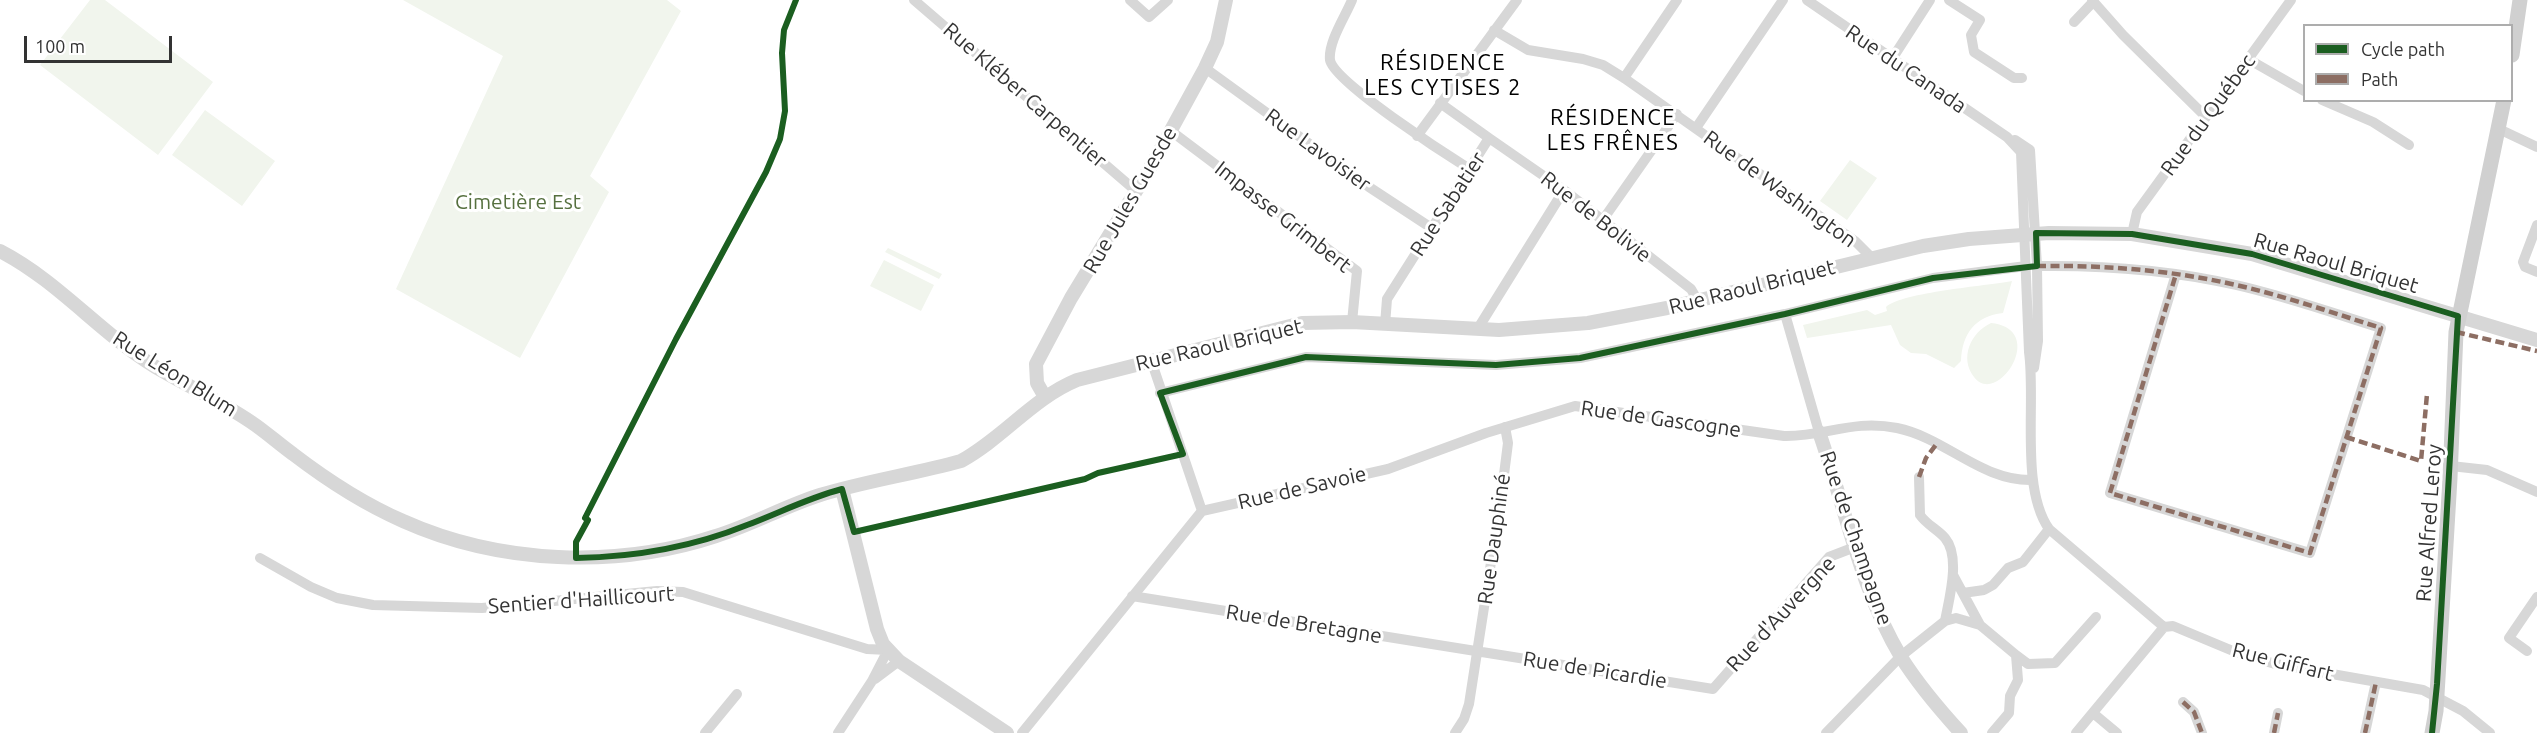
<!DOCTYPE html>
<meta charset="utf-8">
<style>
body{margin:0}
#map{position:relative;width:2537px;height:733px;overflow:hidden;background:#fff;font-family:Ubuntu,sans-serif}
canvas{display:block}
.legend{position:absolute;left:2303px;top:24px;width:210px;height:78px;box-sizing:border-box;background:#fff;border:2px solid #adadad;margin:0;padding:8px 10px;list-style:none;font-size:18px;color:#333}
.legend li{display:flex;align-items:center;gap:12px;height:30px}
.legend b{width:30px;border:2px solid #adadad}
.scale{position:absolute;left:24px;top:36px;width:148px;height:27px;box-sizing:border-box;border:3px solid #333;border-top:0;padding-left:8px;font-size:18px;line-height:21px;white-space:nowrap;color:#333;-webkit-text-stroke:4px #fff;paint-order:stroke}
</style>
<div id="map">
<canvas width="2537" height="733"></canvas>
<ul class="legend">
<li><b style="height:8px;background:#1b5e20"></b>Cycle path</li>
<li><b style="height:8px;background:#8d6e63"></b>Path</li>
</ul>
<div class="scale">100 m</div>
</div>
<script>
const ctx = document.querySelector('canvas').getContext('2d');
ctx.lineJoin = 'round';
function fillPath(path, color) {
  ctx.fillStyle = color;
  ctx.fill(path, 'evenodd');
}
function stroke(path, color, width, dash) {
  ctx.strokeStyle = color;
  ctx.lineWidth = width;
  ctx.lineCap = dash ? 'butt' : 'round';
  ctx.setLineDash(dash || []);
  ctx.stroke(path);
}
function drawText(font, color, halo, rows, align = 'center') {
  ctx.font = font + ' Ubuntu,sans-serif';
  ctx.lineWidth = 6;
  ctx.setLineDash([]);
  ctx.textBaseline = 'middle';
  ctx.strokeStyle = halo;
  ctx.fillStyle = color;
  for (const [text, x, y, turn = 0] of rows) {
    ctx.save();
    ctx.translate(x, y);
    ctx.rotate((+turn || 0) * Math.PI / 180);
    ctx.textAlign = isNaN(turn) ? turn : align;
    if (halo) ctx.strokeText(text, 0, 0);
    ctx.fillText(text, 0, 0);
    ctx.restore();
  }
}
fillPath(new Path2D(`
 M90,0H105L213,82L158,155L40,65Z
 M403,0H667L681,11L590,176L609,192L520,358L396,289L503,56Z
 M205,110L275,161L242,206L172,155Z
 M1850,160L1877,178L1847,220L1820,201Z
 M888,248L942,274L939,279L885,252Z
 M884,260L934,285L921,311L870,286Z
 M2012,281L2003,313C1975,316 1962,334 1961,361L1954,368L1926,354L1911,353L1900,345L1891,325L1807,338L1803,325L1867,310L1875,315L1887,311L1886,307C1903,292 1986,286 2012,281Z
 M1991,323C2049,329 1997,408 1974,377C1959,358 1971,332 1991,323Z`), '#f1f5ed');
stroke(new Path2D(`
 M914,0L1136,191
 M1130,0L1149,17L1168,0
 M1352,0C1345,17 1328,42 1330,60C1334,82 1447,155 1471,170
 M1807,0L2007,137L2021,152L2029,352C2036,402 2020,488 2049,529L2164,627
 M1949,0L1980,20L1971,35L1974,52L2014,78H2022
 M2092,0L2123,35L2206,117
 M2074,22L2094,1
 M1494,30L1528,50L1583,59L1603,65L1624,78L1855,241L1872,258
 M1892,59L1930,0
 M2248,59L2304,91
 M1205,68L1369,187L1433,229
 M1624,78L1677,0
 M2322,100L2373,122L2409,145
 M1696,128L1783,0
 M2499,129L2537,147
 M1171,131L1357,271L1352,322
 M1417,136L1517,0
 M1489,138L1564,190L1691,289L1698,301
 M2015,140L2030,150L2037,266L2038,341L2034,368
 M1602,221L1677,114
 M2537,225L2523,262L2525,267L2537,272
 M2132,234L2137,212L2291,0
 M2037,266C2104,265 2171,270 2236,285C2285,296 2333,313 2381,328L2310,553L2110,493L2176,274
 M1785,314L1819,432
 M1385,325L1387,299L1489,138L1440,103
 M1477,330L1564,190
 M1151,360L1202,511
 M1160,393L1306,357L1496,365L1580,358L1785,314L1933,278L2026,266
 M2451,466L2487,470L2537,492
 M1919,477L1920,515C1927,525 1937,529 1945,538C1961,557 1949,599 1945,621
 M260,558L311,587L337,598L373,605L482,608L657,591L683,592L867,649L888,650L872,681L838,733
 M1953,575L1980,625L2016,655
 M1963,593L1984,590L1993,585L2008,568L2023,562L2049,529
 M1132,596L1713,689L1829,557L1855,547
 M2164,627L2173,626L2233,651L2275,664L2423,690L2463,711L2490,733
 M2527,651L2509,638L2537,597
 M875,679L899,661
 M2183,702L2194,712L2202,733
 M2093,713L2117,733
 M705,733L737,694
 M1022,733L1202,511L1388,469L1486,433L1575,406L1784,436C1825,437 1852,419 1897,428C1946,438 1982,482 2033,480
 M1455,733L1464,719L1469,704L1501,498L1508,443L1505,427
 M1826,733L1901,656L1945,621L1956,618L1980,625
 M1992,733L2009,713L2010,696L2018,680L2016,655L2028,664L2055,663L2096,617
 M2076,733L2164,627
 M2274,733L2278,713
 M2365,733L2376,682`), '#d7d7d7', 10);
stroke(new Path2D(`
 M0,251C58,281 99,332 154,366C186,385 220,401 251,422C266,432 279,444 293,454C327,480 364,504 403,521C499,564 616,569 716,536C752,525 785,506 820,495C866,481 914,474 961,461C1003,438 1033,398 1077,380L1302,323L1352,322L1499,330L1588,323L1667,308L1923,246L1969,239L2049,233L2132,234L2252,254L2537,340
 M1045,397L1037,383L1036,364L1071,298L1153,163L1205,68L1217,42L1226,0
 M1819,432C1845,506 1860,589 1901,657C1918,684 1939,709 1961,733
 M842,489L877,629L883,644L899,661L1007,733`), '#d7d7d7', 14);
stroke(new Path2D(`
 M2512,55L2520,0
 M2432,733L2436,711L2450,478L2456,332L2504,100`), '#d0d0d0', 15);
stroke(new Path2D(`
 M2037,266C2104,265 2171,270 2236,285C2285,296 2333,313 2381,328L2310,553L2110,493L2176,274
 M2456,332L2537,351
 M2346,437L2421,461L2427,394
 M1919,477L1926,458L1938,442
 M2183,702L2194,712L2202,733
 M2274,733L2278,713
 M2365,733L2376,682`), '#8d6e63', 4.5, [9, 4.5]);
stroke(new Path2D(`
 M796,0L784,30L782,53L785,111L780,139L766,172L676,339L585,518L588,520L576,542V558C634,557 693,547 747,525C779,513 808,498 842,489L854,532L1085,479L1098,473L1183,454L1160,393L1306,357L1496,365L1580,358L1785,314L1933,278L2037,266L2036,233L2132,234L2252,254L2458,316L2437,684L2432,733`), '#1b5e20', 6);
drawText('21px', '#333', '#fff', [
 ["Rue du Canada",1906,69,34],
 ["Rue Kléber Carpentier",1025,95,41],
 ["Rue du Québec",2208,115,-54],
 ["Rue Lavoisier",1318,150,36],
 ["Rue de Washington",1780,189,36],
 ["Rue Jules Guesde",1130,200,-60],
 ["Rue Sabatier",1448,204,-57],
 ["Impasse Grimbert",1283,217,38],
 ["Rue de Bolivie",1596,217,38],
 ["Rue Raoul Briquet",2336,263,16],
 ["Rue Raoul Briquet",1752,287,-14],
 ["Rue Raoul Briquet",1219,345,-13],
 ["Rue Léon Blum",175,374,32],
 ["Rue de Gascogne",1661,419,8],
 ["Rue de Savoie",1302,488,-13],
 ["Rue Alfred Leroy",2429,523,-86],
 ["Rue de Champagne",1856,538,71],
 ["Rue Dauphiné",1494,539,-82],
 ["Sentier d'Haillicourt",581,600,-4],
 ["Rue d'Auvergne",1781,614,-47],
 ["Rue de Bretagne",1304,624,9],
 ["Rue Giffart",2283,662,14],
 ["Rue de Picardie",1595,670,9]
]);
drawText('21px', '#56703f', '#fff', [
 ["Cimetière Est",518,202]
]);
ctx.letterSpacing = '1.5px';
drawText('22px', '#000', '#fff', [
 ["RÉSIDENCE",1443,63],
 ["LES CYTISES 2",1443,88],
 ["RÉSIDENCE",1613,118],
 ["LES FRÊNES",1613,143]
]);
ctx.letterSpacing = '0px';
</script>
